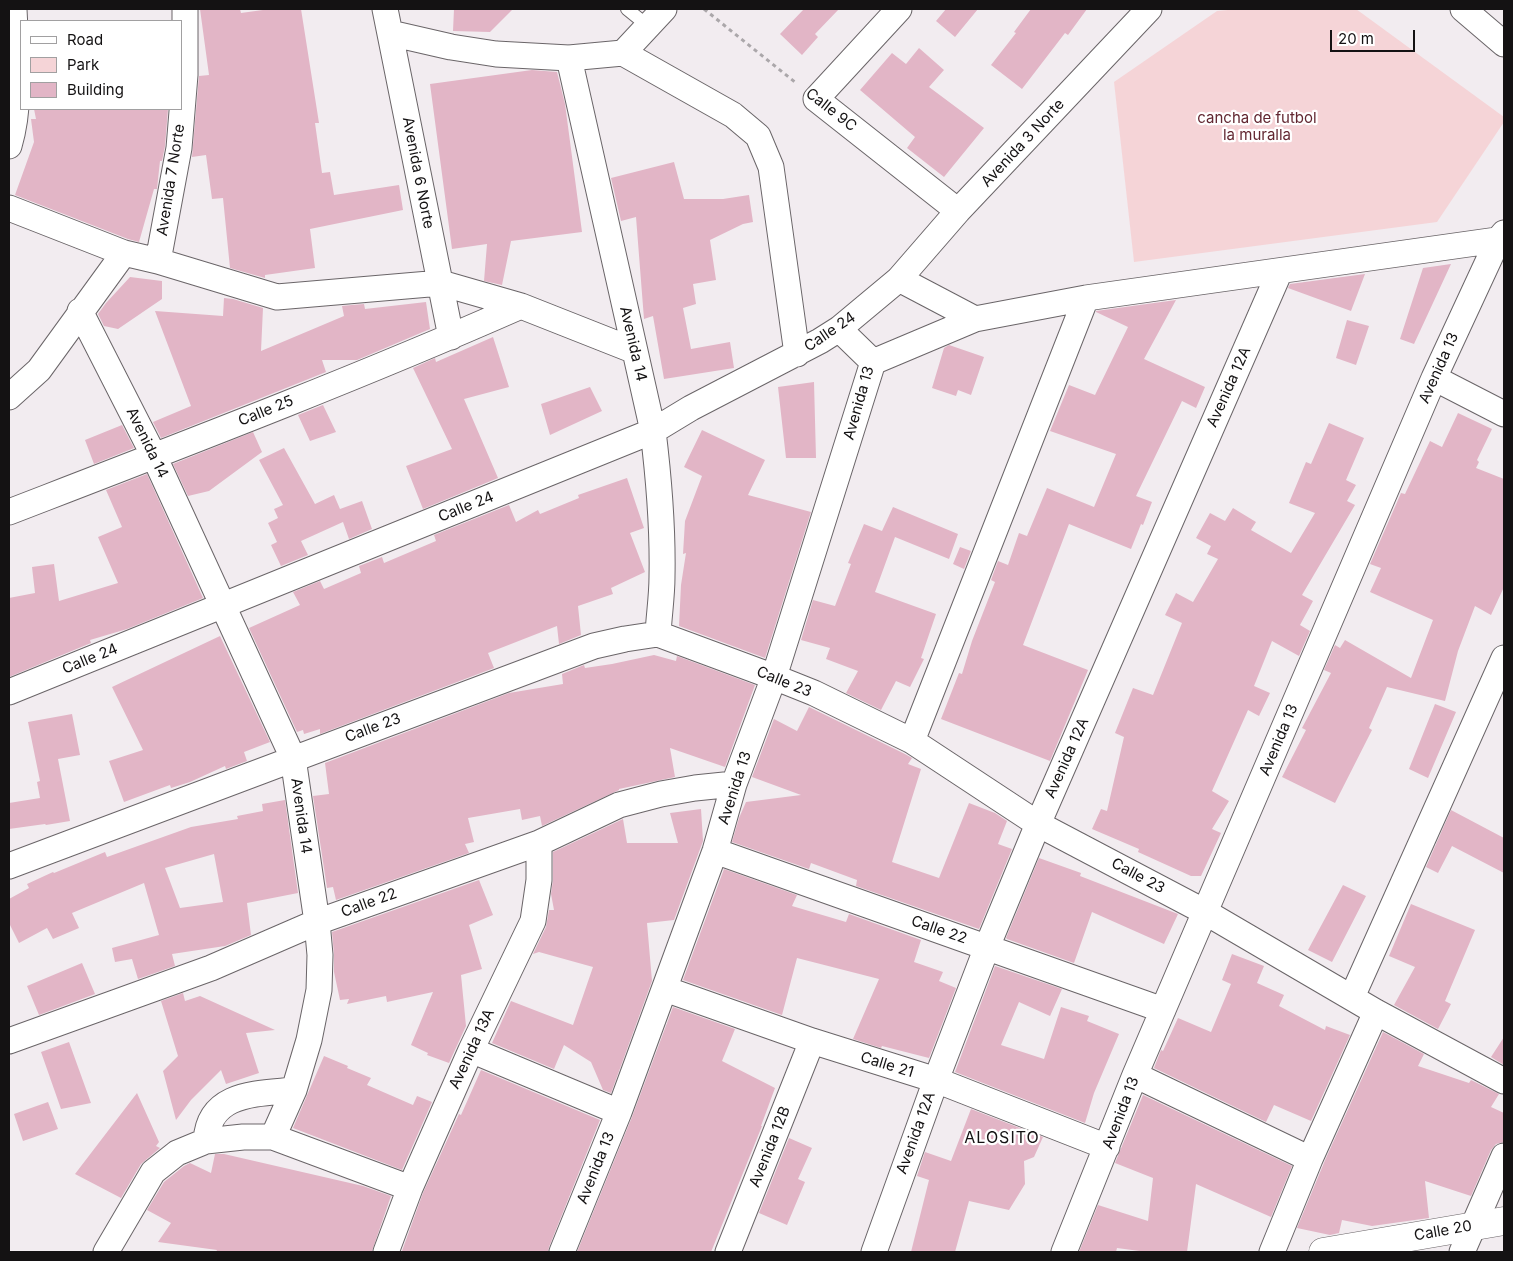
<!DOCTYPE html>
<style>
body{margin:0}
#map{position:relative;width:1513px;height:1261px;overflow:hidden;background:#f2ecf0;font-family:Inter,sans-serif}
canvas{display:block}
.frame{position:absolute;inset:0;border:10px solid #141213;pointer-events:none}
.legend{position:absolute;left:20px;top:20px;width:162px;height:90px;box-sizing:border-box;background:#fff;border:1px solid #a1a0a1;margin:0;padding:6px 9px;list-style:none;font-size:15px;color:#141213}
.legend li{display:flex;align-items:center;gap:10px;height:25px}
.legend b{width:25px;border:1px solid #a1a0a1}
.scale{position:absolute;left:1330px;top:30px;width:85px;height:22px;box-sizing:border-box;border:2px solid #141213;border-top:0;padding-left:6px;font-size:15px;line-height:18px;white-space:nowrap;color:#141213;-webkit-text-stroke:4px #fff;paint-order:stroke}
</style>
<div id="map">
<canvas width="1513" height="1261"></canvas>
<div class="frame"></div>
<ul class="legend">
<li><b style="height:6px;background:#fff"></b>Road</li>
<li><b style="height:14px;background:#f5d4d7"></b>Park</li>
<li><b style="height:14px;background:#e2b5c6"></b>Building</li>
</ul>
<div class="scale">20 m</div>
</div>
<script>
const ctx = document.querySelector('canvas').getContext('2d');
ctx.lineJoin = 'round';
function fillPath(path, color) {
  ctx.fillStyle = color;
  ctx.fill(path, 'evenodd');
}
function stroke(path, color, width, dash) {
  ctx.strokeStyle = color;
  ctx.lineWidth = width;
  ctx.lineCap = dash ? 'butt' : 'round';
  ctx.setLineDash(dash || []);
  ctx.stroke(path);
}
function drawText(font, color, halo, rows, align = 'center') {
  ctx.font = font + ' Inter,sans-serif';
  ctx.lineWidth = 4.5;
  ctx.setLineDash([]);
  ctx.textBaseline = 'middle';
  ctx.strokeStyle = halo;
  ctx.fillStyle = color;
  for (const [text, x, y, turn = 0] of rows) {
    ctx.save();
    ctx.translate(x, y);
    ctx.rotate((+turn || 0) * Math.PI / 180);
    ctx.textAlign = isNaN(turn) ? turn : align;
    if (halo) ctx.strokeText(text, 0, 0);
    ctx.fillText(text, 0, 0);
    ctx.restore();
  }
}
fillPath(new Path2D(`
 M1238,9H1356L1504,117V122L1437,222L1134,262L1114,82L1217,11Z`), '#f5d4d7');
fillPath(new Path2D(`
 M200,9H240L241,13L270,9H301L319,123H315L322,173L330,172L334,195L399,185L403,210L310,229L315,268L265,275V278L230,268L223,198L212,199L206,155L192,157L199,76L209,75Z
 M454,9H513L490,32L453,31Z
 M804,9H839L815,34L818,37L802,55L780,34Z
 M946,9H978L955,37L936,21Z
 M1031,9H1087L1068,35L1065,33L1022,89L991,65L1016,33L1014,32Z
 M919,48L944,70L929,87L984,128L944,177L907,148L915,137L860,90L892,53L906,64Z
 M532,70L557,72L565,104L582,232L511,241L502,285L484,281L487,244L452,249L430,84Z
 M34,109H168L165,146L162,161H160L157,189H154L139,242L128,239L15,195L34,142L31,119H36Z
 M674,162L684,199H723L749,195L753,222L743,224L710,240L716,280L693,284L696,304L683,308L691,349L730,342L734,368L664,379L653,316L644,319L636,217L621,221L611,178Z
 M1451,264L1414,344L1400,339L1423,268Z
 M1365,274L1351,311L1288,288L1290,284Z
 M130,277L162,281V299L118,329L104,326L98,314L106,303Z
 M224,298L233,299L263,308L261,351L344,316L342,306L352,305L364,304L365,309L426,302L430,329L357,360H322L326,372L161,438L153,422L191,406L155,311L223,316Z
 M1176,300L1144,359L1205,387L1196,408L1182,401L1136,496L1152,502L1143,525L1141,524L1131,549L1069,524L1023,645L1088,670L1050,761L941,719L959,673L962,674L972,641L995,582L991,580L998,561L1008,565L1019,533L1027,536L1047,488L1094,507L1116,454L1050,431L1069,385L1095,395L1128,327L1096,312V311Z
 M1347,320L1369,326L1356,365L1336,358Z
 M493,337L509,387L464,399L498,478L423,509L406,466L452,449L413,368L435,358L436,362Z
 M949,345L984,357L971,395L958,390L956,396L932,388L944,348Z
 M814,382L816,458H786L778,387Z
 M590,387L602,411L550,435L541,404Z
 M323,405L336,432L310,441L298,415Z
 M1458,413L1492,429L1477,460L1479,462L1476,468L1504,479V587L1491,615L1475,606L1458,651L1445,701L1387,687L1369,728L1372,730L1335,803L1282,777L1306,730L1302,728L1331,673L1324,670L1335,645L1340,648L1345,640L1411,678L1433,620L1370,592L1381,568L1370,564L1401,493L1405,494L1430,441L1442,447Z
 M1329,423L1364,438L1346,480L1356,485L1347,501L1355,505L1302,595L1313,601L1300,625L1310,631L1299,656L1272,641L1254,686L1270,693L1259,716L1248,710L1212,791L1229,801L1212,829L1221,833L1201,876H1191L1138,852L1139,849L1092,829L1101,809L1107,811L1124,737L1115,733L1133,688L1153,695L1182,623L1165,615L1176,593L1193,602L1218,559L1207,554L1211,546L1196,538L1210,513L1225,521L1233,508L1256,522L1251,530L1291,553L1315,513L1289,503L1306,462L1311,464Z
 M122,425L134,448L94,464L85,440Z
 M702,430L765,460L748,495L811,512L765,658L679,626L681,585L686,553L683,554L685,521L702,476L684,467Z
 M253,432L262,452L209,491L188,496L173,464Z
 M284,448L315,504L334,495L340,509L362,501L372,529L349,539L343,522L301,541L308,555L281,566L271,545L277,542L268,523L278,518L274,509L283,505L259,460Z
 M147,474L203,598L127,629L90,640L91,643L9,677V598L35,593L32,567L54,564L59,601L118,583L98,537L122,527L106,490Z
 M627,478L644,528L630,533L645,572L611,588L613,594L578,606L581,635L559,644L557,626L488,653L494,668L320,734V729L304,734L303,730L297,732L249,628L300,605L293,592L320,581L324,589L361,573L359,566L382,557L384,563L436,541L434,535L509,505L516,522L538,510L540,514L579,498L578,495Z
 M893,507L958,534L949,559L895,537L875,592L936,614L921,658L924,659L910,687L896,681L881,710L846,693L858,671L826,659L830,648L801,640L813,600L835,606L851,564L848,563L864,524L882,531Z
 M960,547L971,551L964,569L953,564Z
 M220,636L270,742L244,752L247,761L226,769L225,766L190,782L171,788L170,785L124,802L109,761L143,750L112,687Z
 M654,655L676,661L677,656L755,685L725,767L670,748L675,777L619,789V790L542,826L540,816L522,820L520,809L468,818L474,842L465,844L469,853L336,900L333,887L327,888L313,796L329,794L325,763L509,693L563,684L562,674L584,665L585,668L612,664Z
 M1435,704L1456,712L1428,778L1409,769Z
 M809,707L905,754L912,758L908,764L921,769L892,862L939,878L969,803L995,813L1007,821L998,844L1012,849L979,929L856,886L857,880L811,863L809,869L732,842L739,818L746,802L801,795L752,777L774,719L797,731Z
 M72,714L80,755L58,759L70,821L46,825L45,824L9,829V803L40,798L37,782L40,781L28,722Z
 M285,800L298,893L247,903L251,935L225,946L172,954L175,966L138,979L132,959L115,962L112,948L159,935L144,883L72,913L79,928L53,939L47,928L19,943L9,923V899L29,888L27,884L53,872L54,873L105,852L107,857L191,827L238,819L237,816L263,811L262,804ZM214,854L223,902L180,908L165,868Z
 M701,809L703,841L674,920L647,923L652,981L611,1093L603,1090L591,1062L564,1045L554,1069L492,1043L511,1001L573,1025L593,967L539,952L533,954L546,927L549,910H554L551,894L553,880V852L623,819L627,843H678L670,813Z
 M1451,810L1504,838V873L1452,846L1438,873L1426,867Z
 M1039,858L1081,873L1080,876L1178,914L1164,944L1092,912L1074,963L1007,939L1006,938Z
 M724,869L797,895L792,906L846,922L849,914L921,940L914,962L943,972L939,981L956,988L929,1058L882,1046L881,1048L853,1039L879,979L797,958L782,1015L683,980Z
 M479,880L493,915L469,925L482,969L461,975L466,1026L449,1063L427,1055L428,1053L411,1045L433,992L387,1002L386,996L347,1004L349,999L340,1000L334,972V954L332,932Z
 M1343,885L1366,896L1332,962L1308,950Z
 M1411,904L1475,930L1445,1001L1451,1004L1438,1029L1394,1005L1415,967L1389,956Z
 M1232,954L1264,966L1257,983L1284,995L1279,1006L1325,1030L1326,1026L1350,1035L1311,1121L1274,1105L1266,1122L1154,1068L1161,1050L1163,1051L1178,1018L1211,1032L1231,984L1222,980Z
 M82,963L95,994L39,1015L27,986Z
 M995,966L1062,989L1050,1016L1019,1002L1001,1045L1044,1059L1061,1007L1089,1016L1087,1021L1119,1034L1094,1093L1085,1123L955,1072Z
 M183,993L185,1001L200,996L275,1030L246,1033L259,1073L226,1084L221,1070L191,1100L176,1120L163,1071L178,1056L161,1001Z
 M673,1007L735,1029L722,1061L775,1088L761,1126H762L711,1252H577L632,1117Z
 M1383,1032L1424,1054L1418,1066L1469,1083L1471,1080L1499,1094L1491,1107L1504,1113V1142L1496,1144L1491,1150L1471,1196L1425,1181L1429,1218L1372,1226L1342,1220L1339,1233L1330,1235L1297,1228L1326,1158Z
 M1504,1037V1065L1491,1057Z
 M69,1042L91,1103L61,1109L41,1052Z
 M324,1056L348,1066L347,1068L371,1078L367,1085L413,1105L417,1096L432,1102L402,1170L293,1128Z
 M481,1070L600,1120L549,1247L548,1252H415V1251H402L423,1193L459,1114L461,1115Z
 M137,1093L159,1142L156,1146L160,1148L141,1164L121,1198L75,1174Z
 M1143,1095L1292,1166L1271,1217L1196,1184L1187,1252H1147L1117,1248L1116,1252H1079L1098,1205L1148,1221L1153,1178L1115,1163Z
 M48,1102L58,1129L23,1141L14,1114Z
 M971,1109L1043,1137L1034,1157L1024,1161L1025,1184L1009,1210L969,1201L955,1252H911L929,1180L917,1176L925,1152L951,1161Z
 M789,1138L812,1148L798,1179L805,1182L787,1225L759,1213Z
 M215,1154H224L363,1186L391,1196L372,1251L216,1252L217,1250L158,1242L171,1223L147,1210L164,1182L184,1166L190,1163L211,1173Z`), '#e2b5c6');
const service = new Path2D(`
 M627,9L648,26`);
const minor = new Path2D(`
 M385,9L451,337
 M899,9L816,99L958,211
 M1463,9L1504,44
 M390,33L451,47L496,54L569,58L623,53L733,115L758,136L771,167L797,354
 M623,53L664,9
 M569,58L653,431C659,480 663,528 662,577C662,596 659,615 658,634
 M9,146C22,102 16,54 14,9
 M9,208L124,253L158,261L277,297L441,283L521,306L635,351
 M158,261L179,148L185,75V9
 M899,279L975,319
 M80,311L154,456L293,758L317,922L320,955L319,990L309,1040L294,1090L273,1137
 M873,362L975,319L1086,298L1504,239
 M1434,378L1504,414
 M9,397L39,370L124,253
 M9,512C180,446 353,380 521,306
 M9,692L653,431L691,408L820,341L839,329L899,279L958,211L1149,9
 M912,741L1086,298
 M715,851L1163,1010
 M9,866L594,646L625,639L658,634L774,677L814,693L912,741L1038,824L1205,912L1376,1012L1504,1081
 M665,989L812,1041L936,1080L1107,1147
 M1352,997L1504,658
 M9,1041L211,968L317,922L539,843L619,805L661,794L695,788L734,784
 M471,1050L619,1112
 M1135,1075L1310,1159
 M206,1141C209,1092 256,1094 294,1090
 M106,1252L153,1172L177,1153L206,1141L243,1137H273L410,1188
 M386,1252L410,1188L471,1050L533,921L539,880V843
 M562,1252L619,1112L715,851L734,784L774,677L873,362L839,329
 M728,1252L812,1041
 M874,1252L936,1080L987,947L1038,824L1280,271
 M1064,1252L1135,1075L1434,378L1498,240L1504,233
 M1272,1252L1310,1159L1376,1012
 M1462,1252L1504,1156`);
const tertiary = new Path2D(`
 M1323,1252L1504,1221`);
stroke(service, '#6a6568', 14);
stroke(minor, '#6a6568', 27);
stroke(tertiary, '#6a6568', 29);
stroke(new Path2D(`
 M704,9L796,83`), '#aba7aa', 3, [4, 4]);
stroke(service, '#fff', 12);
stroke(minor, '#fff', 25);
stroke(tertiary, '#fff', 28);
drawText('15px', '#141213', '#fff', [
 ["Calle 9C",831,110,38],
 ["Avenida 3 Norte",1023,143,-47],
 ["Avenida 6 Norte",418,173,79],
 ["Avenida 7 Norte",171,180,-81],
 ["Calle 24",830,332,-34],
 ["Avenida 14",633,344,77],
 ["Avenida 13",1439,368,-66],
 ["Avenida 12A",1229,387,-66],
 ["Avenida 13",859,403,-74],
 ["Calle 25",266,411,-22],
 ["Avenida 14",147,443,64],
 ["Calle 24",466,507,-22],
 ["Calle 24",90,659,-22],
 ["Calle 23",784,682,22],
 ["Calle 23",373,728,-20],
 ["Avenida 13",1279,740,-67],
 ["Avenida 12A",1067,758,-66],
 ["Avenida 13",735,788,-72],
 ["Avenida 14",301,816,82],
 ["Calle 23",1138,876,28],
 ["Calle 22",369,903,-20],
 ["Calle 22",939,930,19],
 ["Avenida 13A",472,1049,-65],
 ["Calle 21",887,1065,17],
 ["Avenida 13",1121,1113,-69],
 ["Avenida 12A",916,1133,-70],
 ["Avenida 12B",770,1147,-68],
 ["Avenida 13",596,1168,-68],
 ["Calle 20",1443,1231,-10]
]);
drawText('15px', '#622731', '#fff', [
 ["cancha de futbol",1257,118],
 ["la muralla",1257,135]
]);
ctx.letterSpacing = '1px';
drawText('16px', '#141213', '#fff', [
 ["ALOSITO",1002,1138]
]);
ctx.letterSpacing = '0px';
</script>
